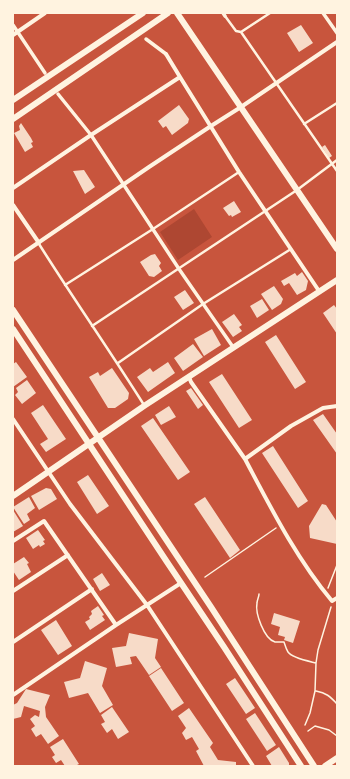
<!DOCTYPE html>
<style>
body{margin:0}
#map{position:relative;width:350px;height:779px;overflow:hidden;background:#c8553d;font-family:Raleway,sans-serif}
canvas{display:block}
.frame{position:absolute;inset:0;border:14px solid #fff3e0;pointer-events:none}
</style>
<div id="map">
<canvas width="350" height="779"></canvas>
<div class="frame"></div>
</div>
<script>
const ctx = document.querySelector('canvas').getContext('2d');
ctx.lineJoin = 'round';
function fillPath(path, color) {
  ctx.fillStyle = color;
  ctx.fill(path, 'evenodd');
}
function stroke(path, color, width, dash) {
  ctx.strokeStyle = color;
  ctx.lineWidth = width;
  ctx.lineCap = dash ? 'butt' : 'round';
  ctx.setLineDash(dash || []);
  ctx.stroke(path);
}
fillPath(new Path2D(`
 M194,209L212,237L178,260L160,232Z`), '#ae4732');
fillPath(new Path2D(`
 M301,25L313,43L299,52L287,33Z
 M179,105L189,119L188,123L172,135L166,126L163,128L158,121Z
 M21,123L31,138L33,142L31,143L33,147L25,152L14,133L20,130L19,126Z
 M325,145L332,156L329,158L322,147Z
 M84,170L95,187L85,194L73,171Z
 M234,201L241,212L232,217L231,215L229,216L223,208Z
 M155,254L161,263L159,266L162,271L154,277L149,276L140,262L151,255Z
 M302,272L308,281L306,290L297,295L289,283L284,286L281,281L295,273L297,276Z
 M274,286L283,299L281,304L272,310L261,294Z
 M185,290L194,303L183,310L174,297Z
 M262,299L269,310L257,318L250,306Z
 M334,305L337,309V334L323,313Z
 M234,314L242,325L239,327L242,331L233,337L222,322Z
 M212,329L221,345L204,356L194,339Z
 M276,335L306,382L295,389L265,342Z
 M193,344L203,357L183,371L174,358Z
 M16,362L27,377L13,387V364Z
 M168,362L175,373L148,392L137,377L150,368L153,372Z
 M112,368L129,393L128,399L115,408H108L89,377L98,372L100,376Z
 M222,374L252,420L239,428L209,382Z
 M27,380L36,393L22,404L15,395L18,392L16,388Z
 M191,388L203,405L198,409L186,391Z
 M43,405L66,439L46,452L40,444L48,439L31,413Z
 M169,406L176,417L161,425L155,415Z
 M323,414L337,434V454L313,420Z
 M153,418L190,472L178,480L141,426Z
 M273,446L308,501L298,508L262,453Z
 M88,475L109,506L97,514L77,482Z
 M46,488L51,489L57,499L39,510L31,496Z
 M29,497L35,508L27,514L30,520L24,524L13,507Z
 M205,497L240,550L230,558L194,504Z
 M322,504L326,505L337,522V544L310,538L309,526Z
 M13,510L23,526L13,532Z
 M38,530L45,540L43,541L45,544L40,547L39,545L33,549L26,538Z
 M24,557L29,563L27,564L31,572L19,580L13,571V564Z
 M102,573L110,585L100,591L93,579Z
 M98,606L104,615L102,616L105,620L90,630L85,622L90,619L89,617L92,614L91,611Z
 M274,613L300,621L293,643L284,640L285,637L278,635L280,627L271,624Z
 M56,620L72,646L58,655L41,630Z
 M129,633L158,639L155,658L161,667L149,675L136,656L130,657L132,664L116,667L112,648L126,646Z
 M85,661L107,668L102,686L113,705L100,713L88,693L69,698L64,682L80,678Z
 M161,668L184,703L172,711L149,676Z
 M235,678L255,708L246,714L226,684Z
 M26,689L50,695L45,707L46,717L59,736L48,744L41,734L36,737L31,729L35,726L30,719L35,715L39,717L40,711L24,706L21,717L13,719V705L17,703Z
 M112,707L129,732L118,739L112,729L107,733L101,724L105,722L101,715Z
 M189,708L213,743L210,747L218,760L236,762V766H209L208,765L204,766L196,751L199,749L192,737L186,740L182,733L186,728L178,716Z
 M255,713L276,745L267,751L246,719Z
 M63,739L79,764L75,766H65L61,760L56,763L52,757L55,755L50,747Z
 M279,747L289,763V766H272L266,756Z`), '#f7dbc8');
stroke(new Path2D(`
 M205,577L276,528
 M328,588L337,565
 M259,594C259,597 257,600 257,603C255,613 264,639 275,642C277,642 281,642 284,642C285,645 286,649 288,652C292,658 308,661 316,663
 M316,691C326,693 330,696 337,704
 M305,725L310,713L315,691L316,663L318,650L331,607
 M308,731L315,726L329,730L337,736`), '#fff3e0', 1.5);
stroke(new Path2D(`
 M225,16L236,31L241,32L337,171
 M241,32L270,13
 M304,124L337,103
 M39,244C73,298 110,351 144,405
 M65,285L153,229L239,172
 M92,326L297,190L337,160
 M118,363L203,304L291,249`), '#fff3e0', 2.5);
stroke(new Path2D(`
 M223,13L225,16
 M323,13L337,33
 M13,25L45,73
 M146,39L166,54
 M58,94L91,135L179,269L233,347`), '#fff3e0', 3.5);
stroke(new Path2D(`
 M13,35L45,13
 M166,54L180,77
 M13,188L91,135L180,77L239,172L319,291
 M13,205L39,243
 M13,260L149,167L211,126L241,107L337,42
 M189,377L191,382L245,459L291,426L323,408L337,406
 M13,419L70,504L147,605L253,766
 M245,459C271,508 296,558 332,601L337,598
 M13,541L44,521L116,625
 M13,591L68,555
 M13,642L92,589
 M13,695L116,625L181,583`), '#fff3e0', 4);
stroke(new Path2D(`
 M177,13L337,249
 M13,100L143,13
 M13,119L168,13
 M13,310L211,607L314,766
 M13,329L167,562L224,647L301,766
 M13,496L144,406L337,280
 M325,766L337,758`), '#fff3e0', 6);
</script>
